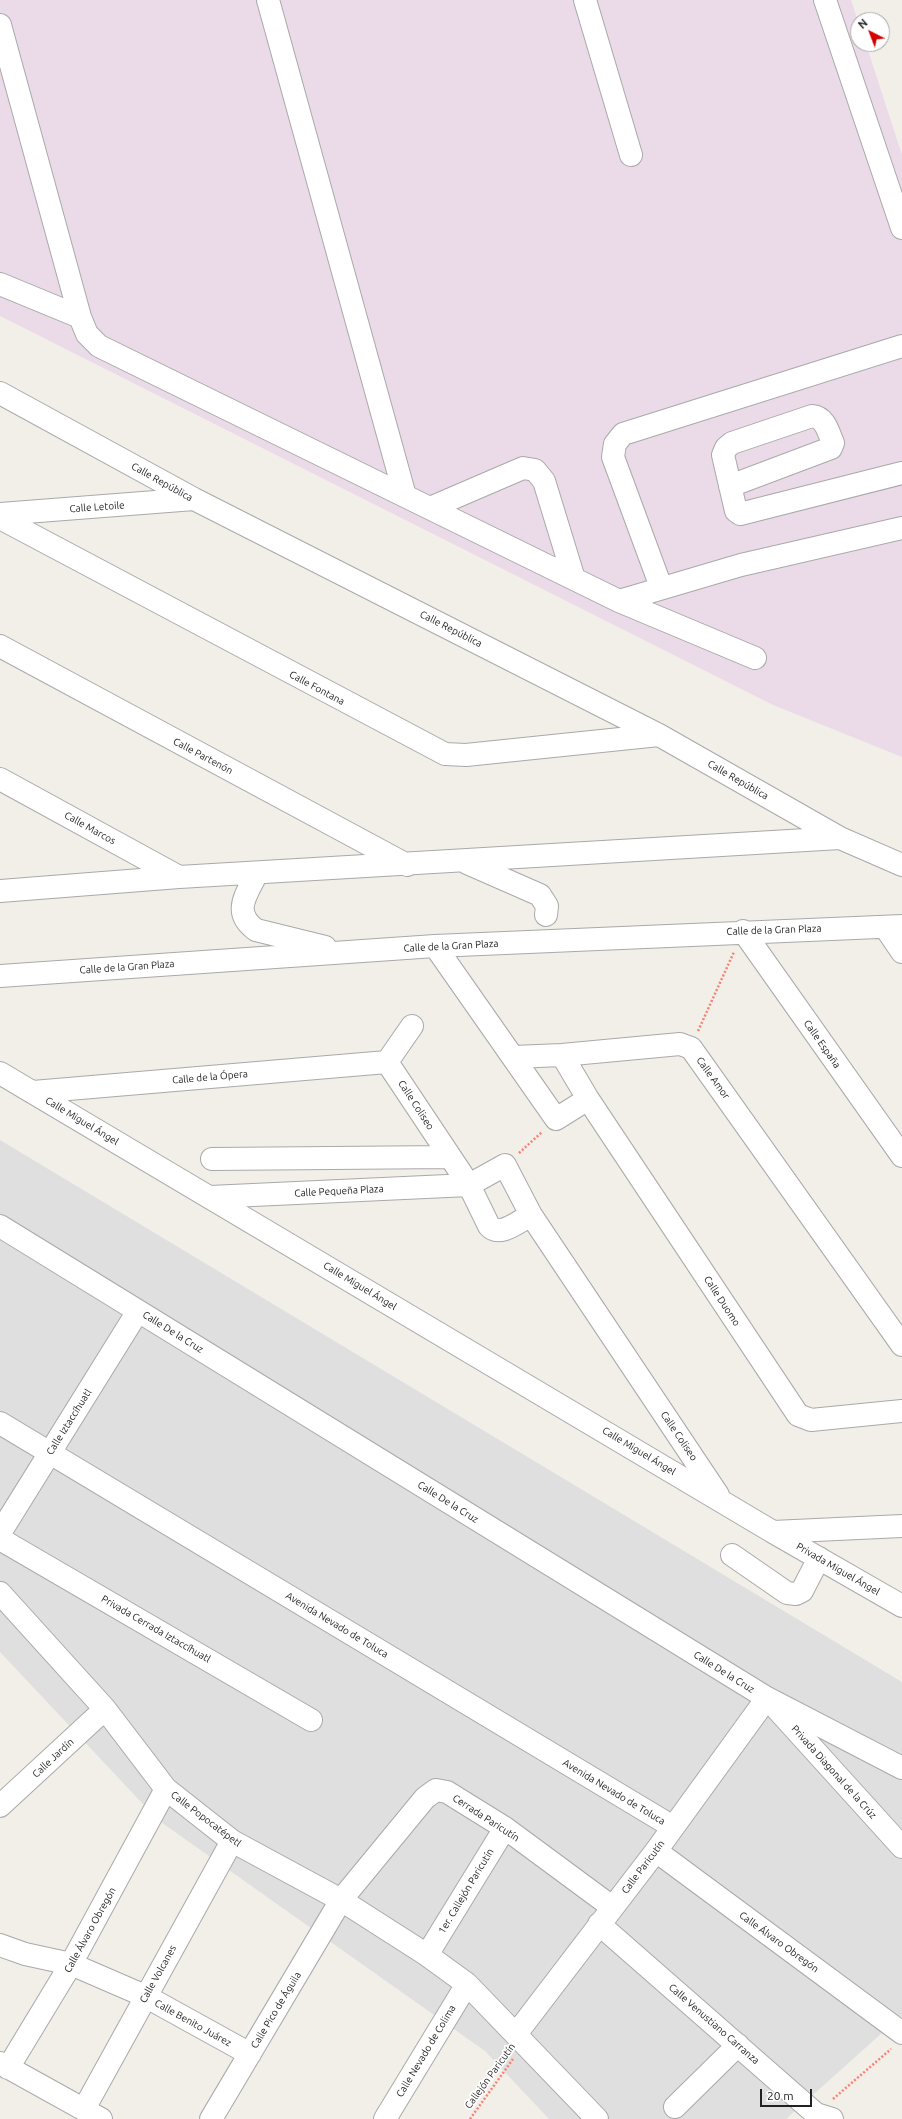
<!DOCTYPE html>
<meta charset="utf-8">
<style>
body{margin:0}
#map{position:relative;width:902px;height:2119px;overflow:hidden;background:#f2efe9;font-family:Ubuntu,sans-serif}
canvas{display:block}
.north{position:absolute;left:850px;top:12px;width:40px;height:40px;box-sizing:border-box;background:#fff;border:1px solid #a7a7a7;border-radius:50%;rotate:318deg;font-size:11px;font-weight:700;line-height:16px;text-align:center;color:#222}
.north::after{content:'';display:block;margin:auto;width:14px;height:18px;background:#d40000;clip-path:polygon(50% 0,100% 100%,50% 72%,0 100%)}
.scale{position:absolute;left:760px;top:2089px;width:52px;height:18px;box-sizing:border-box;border:2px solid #222;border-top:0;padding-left:5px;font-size:12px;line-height:14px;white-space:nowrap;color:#222;-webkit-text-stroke:3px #fff;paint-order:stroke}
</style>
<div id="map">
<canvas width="902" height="2119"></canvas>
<div class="north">N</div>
<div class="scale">20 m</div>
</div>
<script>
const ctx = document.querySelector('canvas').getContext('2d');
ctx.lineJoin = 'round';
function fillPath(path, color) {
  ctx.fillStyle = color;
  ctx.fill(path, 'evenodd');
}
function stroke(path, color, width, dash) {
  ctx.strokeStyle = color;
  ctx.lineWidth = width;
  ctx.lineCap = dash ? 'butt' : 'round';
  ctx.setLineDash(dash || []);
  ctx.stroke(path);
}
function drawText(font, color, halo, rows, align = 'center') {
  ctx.font = font + ' Ubuntu,sans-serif';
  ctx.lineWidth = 3.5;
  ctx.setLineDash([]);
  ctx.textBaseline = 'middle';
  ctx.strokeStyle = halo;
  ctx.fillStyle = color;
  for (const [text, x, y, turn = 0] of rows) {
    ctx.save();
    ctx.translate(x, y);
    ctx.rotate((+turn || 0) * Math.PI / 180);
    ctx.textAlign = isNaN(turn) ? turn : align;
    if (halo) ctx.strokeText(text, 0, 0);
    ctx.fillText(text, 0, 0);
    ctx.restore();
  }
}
fillPath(new Path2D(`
 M0,1140L902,1682V2015L786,2119H549L485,2051L158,1820L0,1652Z`), '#e0dfdf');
fillPath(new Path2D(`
 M0,0H851L858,21V44H866L902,155V757L773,705L0,316Z`), '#ebdbe8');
const minor = new Path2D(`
 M268,0L405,496
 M585,0L631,155
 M825,0L902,228
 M0,25L80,317L87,334L99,346L619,601L755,658
 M0,284L80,317
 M0,393L194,499L659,735L840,838L902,865
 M730,486L831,448L833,443C828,431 825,417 812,416L732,443L726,448L723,455L736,511L740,514L902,473
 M430,508L523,468L535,470L544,481L574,579
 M0,514L194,499
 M0,518L445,754L466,755L659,735
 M661,587L613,457L615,444L623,434L902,346
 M619,601L741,565L902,528
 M0,646L407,865
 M0,779L179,877
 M467,863L540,895L547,906L546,915
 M257,873C247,894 231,912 256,930L325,947
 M0,891L179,877L840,838
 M885,927L902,952
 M743,931L902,1156
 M435,946L556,1119L588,1099
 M0,976L435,946L902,926
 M412,1026L387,1062L469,1185L489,1226C500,1238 519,1221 531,1215
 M562,1055L588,1099L798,1415L811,1420L902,1411
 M514,1057L562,1055L680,1044L691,1048L902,1345
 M0,1073L773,1532L902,1526
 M33,1092L387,1062
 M212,1159L450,1157
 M210,1197L469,1185L505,1165L531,1215L718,1495
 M0,1226L767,1698L902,1768
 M0,1423L673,1827
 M773,1532L902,1606
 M0,1533L138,1311
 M0,1539L311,1720
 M732,1555L787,1593L796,1594L802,1591L819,1558
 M0,1593L105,1709L166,1789L232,1841L341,1900L427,1955L467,1984L597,2119
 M777,1709L902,1847
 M0,1806L105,1709
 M656,1851L902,2033
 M599,1924L816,2114L832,2119
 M0,1945L25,1954L71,1964L145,1996L250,2054
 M427,1955L505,1828
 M516,2034L656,1851L767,1698
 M0,2063L101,2119
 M8,2068L71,1964L166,1789
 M675,2107L738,2045
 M84,2109L232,1841
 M211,2119L341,1900L425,1798L436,1790L447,1792L505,1828L612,1907
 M385,2119L467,1984`);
stroke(minor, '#a9a9a9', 24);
stroke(new Path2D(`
 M698,1031L734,952
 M519,1153L542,1132
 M833,2099L891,2049
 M470,2119L513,2059`), '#fa8072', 2.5, [2, 2]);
stroke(minor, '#fff', 22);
drawText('10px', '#222', '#fff', [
 ["Calle República",162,482,29],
 ["Calle Letoile",97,507,-4],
 ["Calle República",451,629,27],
 ["Calle Fontana",317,688,28],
 ["Calle Partenón",203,756,28],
 ["Calle República",738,780,30],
 ["Calle Marcos",90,828,29],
 ["Calle de la Gran Plaza",774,930,-2],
 ["Calle de la Gran Plaza",451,946,-3],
 ["Calle de la Gran Plaza",127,967,-4],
 ["Calle España",822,1044,55],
 ["Calle de la Ópera",210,1077,-5],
 ["Calle Amor",713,1078,54],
 ["Calle Coliseo",416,1105,57],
 ["Calle Miguel Ángel",82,1121,31],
 ["Calle Pequeña Plaza",339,1191,-3],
 ["Calle Miguel Ángel",360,1286,31],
 ["Calle Duomo",722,1301,57],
 ["Calle De la Cruz",173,1332,32],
 ["Calle Iztaccíhuatl",69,1422,-58],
 ["Calle Coliseo",679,1436,56],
 ["Calle Miguel Ángel",639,1451,31],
 ["Calle De la Cruz",448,1502,32],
 ["Privada Miguel Ángel",838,1569,30],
 ["Avenida Nevado de Toluca",337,1625,31],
 ["Privada Cerrada Iztaccíhuatl",156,1629,30],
 ["Calle De la Cruz",724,1672,32],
 ["Calle Jardín",53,1758,-43],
 ["Privada Diagonal de la Crúz",834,1772,48],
 ["Avenida Nevado de Toluca",614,1792,31],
 ["Cerrada Paricutín",486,1818,33],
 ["Calle Popocatépetl",206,1819,37],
 ["Calle Paricutín",643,1867,-53],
 ["1er. Callejón Paricutín",466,1891,-59],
 ["Calle Álvaro Obregón",90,1930,-61],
 ["Calle Álvaro Obregón",779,1942,36],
 ["Calle Volcanes",158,1974,-61],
 ["Calle Pico de Águila",276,2010,-59],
 ["Calle Benito Juárez",193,2023,29],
 ["Calle Venustiano Carranza",714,2024,41],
 ["Calle Nevado de Colima",426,2051,-59],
 ["Callejón Paricutín",490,2076,-54]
]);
</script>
